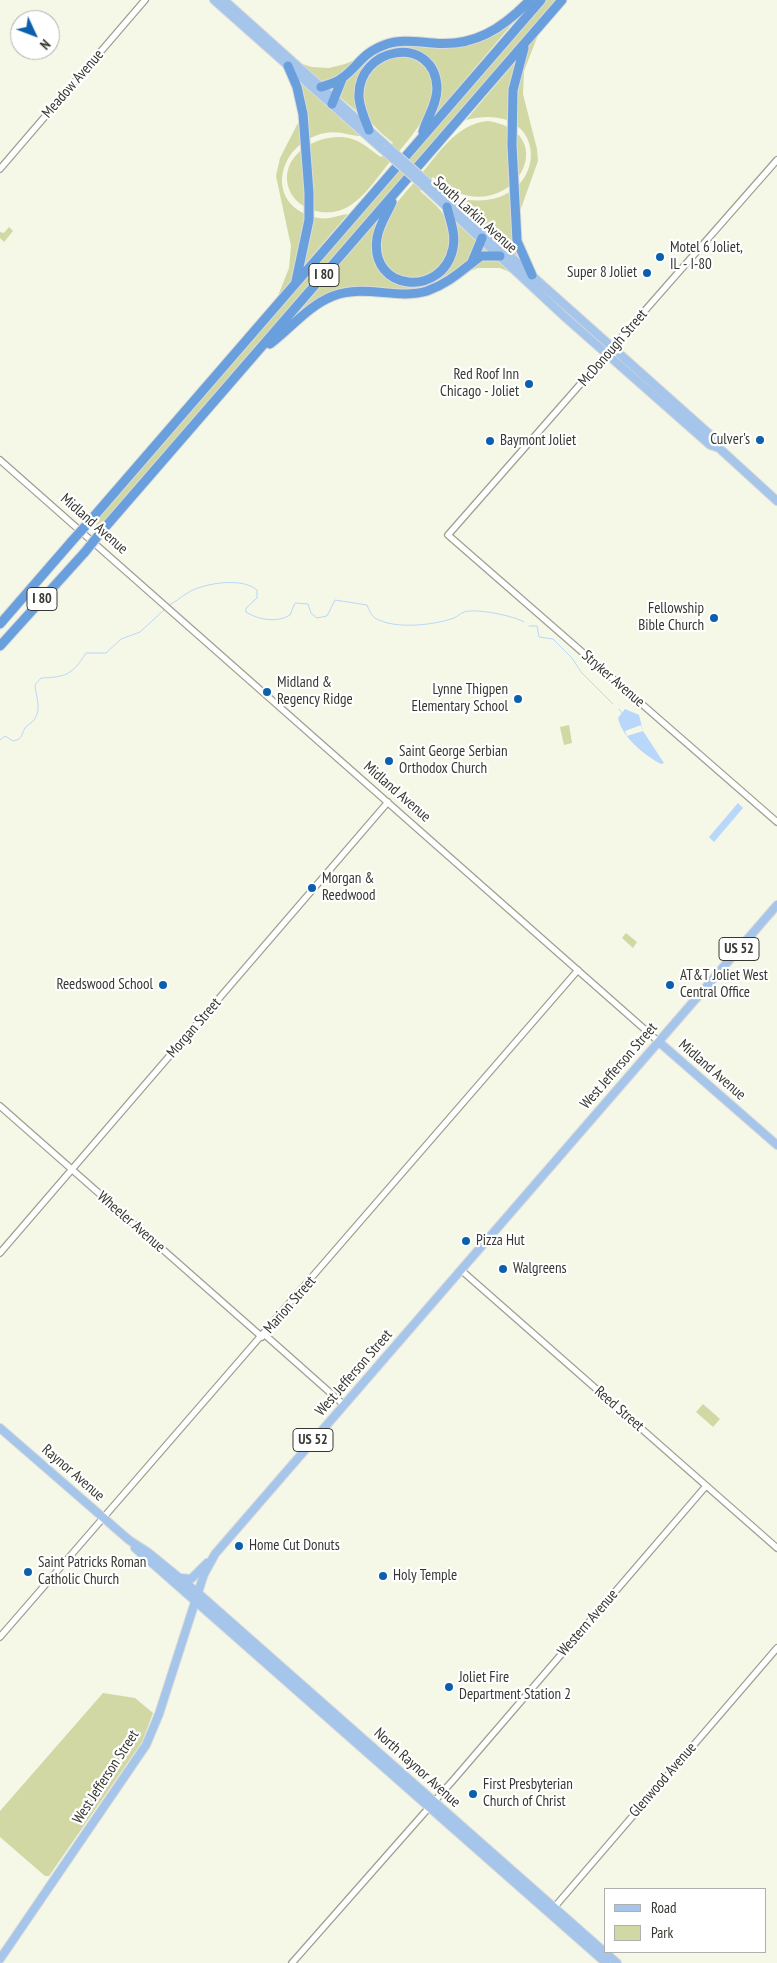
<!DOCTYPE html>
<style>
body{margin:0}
#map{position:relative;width:777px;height:1963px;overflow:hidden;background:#f5f7e7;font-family:"PT Sans Narrow",sans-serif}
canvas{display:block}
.legend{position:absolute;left:604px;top:1888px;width:162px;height:65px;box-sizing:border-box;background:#fff;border:1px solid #afafad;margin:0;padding:6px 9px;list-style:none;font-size:15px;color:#373831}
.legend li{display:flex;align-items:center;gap:10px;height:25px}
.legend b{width:25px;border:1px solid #afafad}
.north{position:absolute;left:10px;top:10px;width:50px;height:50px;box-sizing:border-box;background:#fff;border:1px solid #afafad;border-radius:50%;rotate:133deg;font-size:14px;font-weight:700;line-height:20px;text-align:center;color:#373831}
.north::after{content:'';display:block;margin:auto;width:18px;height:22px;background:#0b60ae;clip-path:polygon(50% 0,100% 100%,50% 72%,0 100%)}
</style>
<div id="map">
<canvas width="777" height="1963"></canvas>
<ul class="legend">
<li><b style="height:6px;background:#a5c5eb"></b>Road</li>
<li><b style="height:14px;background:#d1d8a4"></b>Park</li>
</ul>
<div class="north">N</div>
</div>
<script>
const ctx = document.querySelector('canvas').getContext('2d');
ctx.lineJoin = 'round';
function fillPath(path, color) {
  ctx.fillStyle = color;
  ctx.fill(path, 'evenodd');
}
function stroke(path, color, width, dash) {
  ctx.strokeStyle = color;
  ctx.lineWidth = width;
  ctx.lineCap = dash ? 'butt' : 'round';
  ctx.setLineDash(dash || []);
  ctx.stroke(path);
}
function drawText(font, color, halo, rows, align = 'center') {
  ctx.font = font + ' "PT Sans Narrow",sans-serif';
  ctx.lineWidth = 4.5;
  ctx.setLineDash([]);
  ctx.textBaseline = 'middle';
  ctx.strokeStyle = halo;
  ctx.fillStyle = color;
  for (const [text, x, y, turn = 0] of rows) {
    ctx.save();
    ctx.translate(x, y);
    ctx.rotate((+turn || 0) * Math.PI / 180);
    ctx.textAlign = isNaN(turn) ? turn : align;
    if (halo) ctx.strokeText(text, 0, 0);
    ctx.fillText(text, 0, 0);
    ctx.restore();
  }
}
fillPath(new Path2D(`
 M545,0H558L100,529L93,523Z
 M517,18L431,120L437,76L409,50L366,67L360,114L299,63L312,67L329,68L345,64L389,45L452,46Z
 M538,35L524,71L523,94L537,149L538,161L519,214L518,257L449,196C550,226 560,96 466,120Z
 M408,56C464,82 413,135 389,163C376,179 361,203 341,210C321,217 294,208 288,186C280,153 321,132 349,138C362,141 370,150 381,157L393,143C384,135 374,128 368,117C357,96 365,67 389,58C394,56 403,57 408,56Z
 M298,80L362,136C350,136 339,130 325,133C276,143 263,207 318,218C329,220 339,215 348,214L278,296L289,268L291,246L276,176L280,158L300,119Z
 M488,121C570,133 505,240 433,177L420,191C430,200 440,207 446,219C451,230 451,242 447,252C430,296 370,280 381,234C386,212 405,193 419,177C438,154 456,124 488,121Z
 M382,215L376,257L406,285L447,267L453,220L512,273L500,268H478L417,291L352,289L285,328Z
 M9,227L13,231L4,242L0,238V232L4,233Z
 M569,725L572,743L564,745L560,727Z
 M626,933L637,942L633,948L622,938Z
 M703,1404L720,1419L713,1427L696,1412Z
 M103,1693L135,1698L153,1713L142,1742L49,1876H45L0,1837V1811Z`), '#d1d8a4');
fillPath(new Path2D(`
 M625,709L639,715L643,731L664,763L661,764C644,755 622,737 618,718Z
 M738,803L743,808L714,842L709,837Z`), '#b9d7fa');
fillPath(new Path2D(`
 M641,725L643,731L627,736L625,731Z`), '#f5f7e7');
stroke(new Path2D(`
 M169,605C176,602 182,596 189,592C205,583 242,577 257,590V598L246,608V612C259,620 277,623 290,615L295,603L308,604L311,613L317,618L327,616L335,600L367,605C369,610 371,615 375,618C395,630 434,625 454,618C458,616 461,613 464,612C477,608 514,616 524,622
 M529,626H537L539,637L553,639L572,658L581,672L613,704
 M619,709L622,713
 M0,740L5,736L13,741C23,739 21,735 25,728C27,725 32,723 34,720C42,709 36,697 35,685L41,678C66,677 72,675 86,653H106L121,639L140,632L164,610`), '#b9d7fa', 1);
const minor = new Path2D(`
 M777,160L448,535L777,822
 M0,169L145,0
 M0,460L659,1042
 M0,1106L262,1337
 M0,1253L388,802
 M461,1270L777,1548
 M264,1334L344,1405
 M0,1637L578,970
 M552,1910L777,1648
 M292,1963L455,1778L706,1486`);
const major = new Path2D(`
 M214,0L382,149
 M224,0L389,148
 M427,182L715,439L719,448L777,501
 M424,186L566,318L710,445L719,448
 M659,1042L777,1145
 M0,1428L129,1540L149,1553L198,1593L617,1963
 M135,1548L606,1963
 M181,1578L191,1579L207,1563
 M0,1959L146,1745L159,1714L204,1574L215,1554L777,905`);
const highway = new Path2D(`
 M524,48L513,90L512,145L517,241L532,275
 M288,66L297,87L303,114L309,193V220L296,281
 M321,87C327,85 336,83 342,78C360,65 361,53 387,44C401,39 418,42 433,43C474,47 502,29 530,0
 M332,104L342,79
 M369,130C365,120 360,109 359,98C356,46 435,33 437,88C437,105 427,117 423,132
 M392,202C387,214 379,225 377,238C369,292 443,298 453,248C456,233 450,221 447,207
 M472,262L482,238
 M270,344C291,328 308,306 333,296C366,284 397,300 427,291C450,283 463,269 481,256H500
 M89,522L541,0
 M101,532L562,0
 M0,624L72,541
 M0,646L85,552`);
stroke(minor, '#9ea191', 8);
stroke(major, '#dbdbda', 10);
stroke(highway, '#dbdbda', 11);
stroke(minor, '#fff', 5.5);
stroke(major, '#a5c5eb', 8);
stroke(highway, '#699fdd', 9);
const majorBridge = new Path2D(`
 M389,148L427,182
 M382,149L424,186`);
const highwayBridge = new Path2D(`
 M72,541L89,522
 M85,552L101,532`);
stroke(majorBridge, '#dbdbda', 10, []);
stroke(highwayBridge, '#dbdbda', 11, []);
stroke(majorBridge, '#a5c5eb', 8);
stroke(highwayBridge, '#699fdd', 9);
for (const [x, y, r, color] of [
 [660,257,5,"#0b60ae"],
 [647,273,5,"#0b60ae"],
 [529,384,5,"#0b60ae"],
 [760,440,5,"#0b60ae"],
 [490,441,5,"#0b60ae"],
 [714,618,5,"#0b60ae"],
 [267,692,5,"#0b60ae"],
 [518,699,5,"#0b60ae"],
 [389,761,5,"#0b60ae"],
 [312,888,5,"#0b60ae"],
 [163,985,5,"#0b60ae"],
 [670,985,5,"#0b60ae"],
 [466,1241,5,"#0b60ae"],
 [503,1269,5,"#0b60ae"],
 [239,1546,5,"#0b60ae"],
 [28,1572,5,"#0b60ae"],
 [383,1576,5,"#0b60ae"],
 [449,1687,5,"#0b60ae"],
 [473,1794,5,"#0b60ae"]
]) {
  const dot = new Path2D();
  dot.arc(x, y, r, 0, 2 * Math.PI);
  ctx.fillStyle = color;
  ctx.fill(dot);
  stroke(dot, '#fff', 2);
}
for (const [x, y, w] of [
 [324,275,30],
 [42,599,30],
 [739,949,40],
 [313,1440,40]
]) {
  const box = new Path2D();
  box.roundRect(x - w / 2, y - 11.5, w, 23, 4);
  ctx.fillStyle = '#fff';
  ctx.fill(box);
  stroke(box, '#373831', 1);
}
drawText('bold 14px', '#373831', null, [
 ["I 80",324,275],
 ["I 80",42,599],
 ["US 52",739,949],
 ["US 52",313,1440]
]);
drawText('15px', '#373831', '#fff', [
 ["Meadow Avenue",73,84,-49],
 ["South Larkin Avenue",475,215,42],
 ["McDonough Street",613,348,-49],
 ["Midland Avenue",94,524,41],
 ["Stryker Avenue",613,679,41],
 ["Midland Avenue",397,792,41],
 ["Morgan Street",194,1028,-49],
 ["West Jefferson Street",619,1066,-49],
 ["Midland Avenue",712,1070,41],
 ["Wheeler Avenue",131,1222,41],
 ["Marion Street",290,1305,-49],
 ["West Jefferson Street",354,1373,-49],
 ["Reed Street",619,1409,41],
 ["Raynor Avenue",73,1473,41],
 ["Western Avenue",588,1623,-49],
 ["North Raynor Avenue",417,1768,42],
 ["West Jefferson Street",106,1777,-57],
 ["Glenwood Avenue",663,1780,-49]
]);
drawText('15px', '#373831', '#fff', [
 ["Motel 6 Joliet,",670,248],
 ["IL - I-80",670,265],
 ["Super 8 Joliet",637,273,"right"],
 ["Red Roof Inn",519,375,"right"],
 ["Chicago - Joliet",519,392,"right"],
 ["Culver's",750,440,"right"],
 ["Baymont Joliet",500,441],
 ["Fellowship",704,609,"right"],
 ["Bible Church",704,626,"right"],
 ["Midland &",277,683],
 ["Regency Ridge",277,700],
 ["Lynne Thigpen",508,690,"right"],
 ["Elementary School",508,707,"right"],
 ["Saint George Serbian",399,752],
 ["Orthodox Church",399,769],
 ["Morgan &",322,879],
 ["Reedwood",322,896],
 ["AT&T Joliet West",680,976],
 ["Central Office",680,993],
 ["Reedswood School",153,985,"right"],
 ["Pizza Hut",476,1241],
 ["Walgreens",513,1269],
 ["Home Cut Donuts",249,1546],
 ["Saint Patricks Roman",38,1563],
 ["Catholic Church",38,1580],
 ["Holy Temple",393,1576],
 ["Joliet Fire",459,1678],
 ["Department Station 2",459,1695],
 ["First Presbyterian",483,1785],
 ["Church of Christ",483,1802]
], 'left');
</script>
